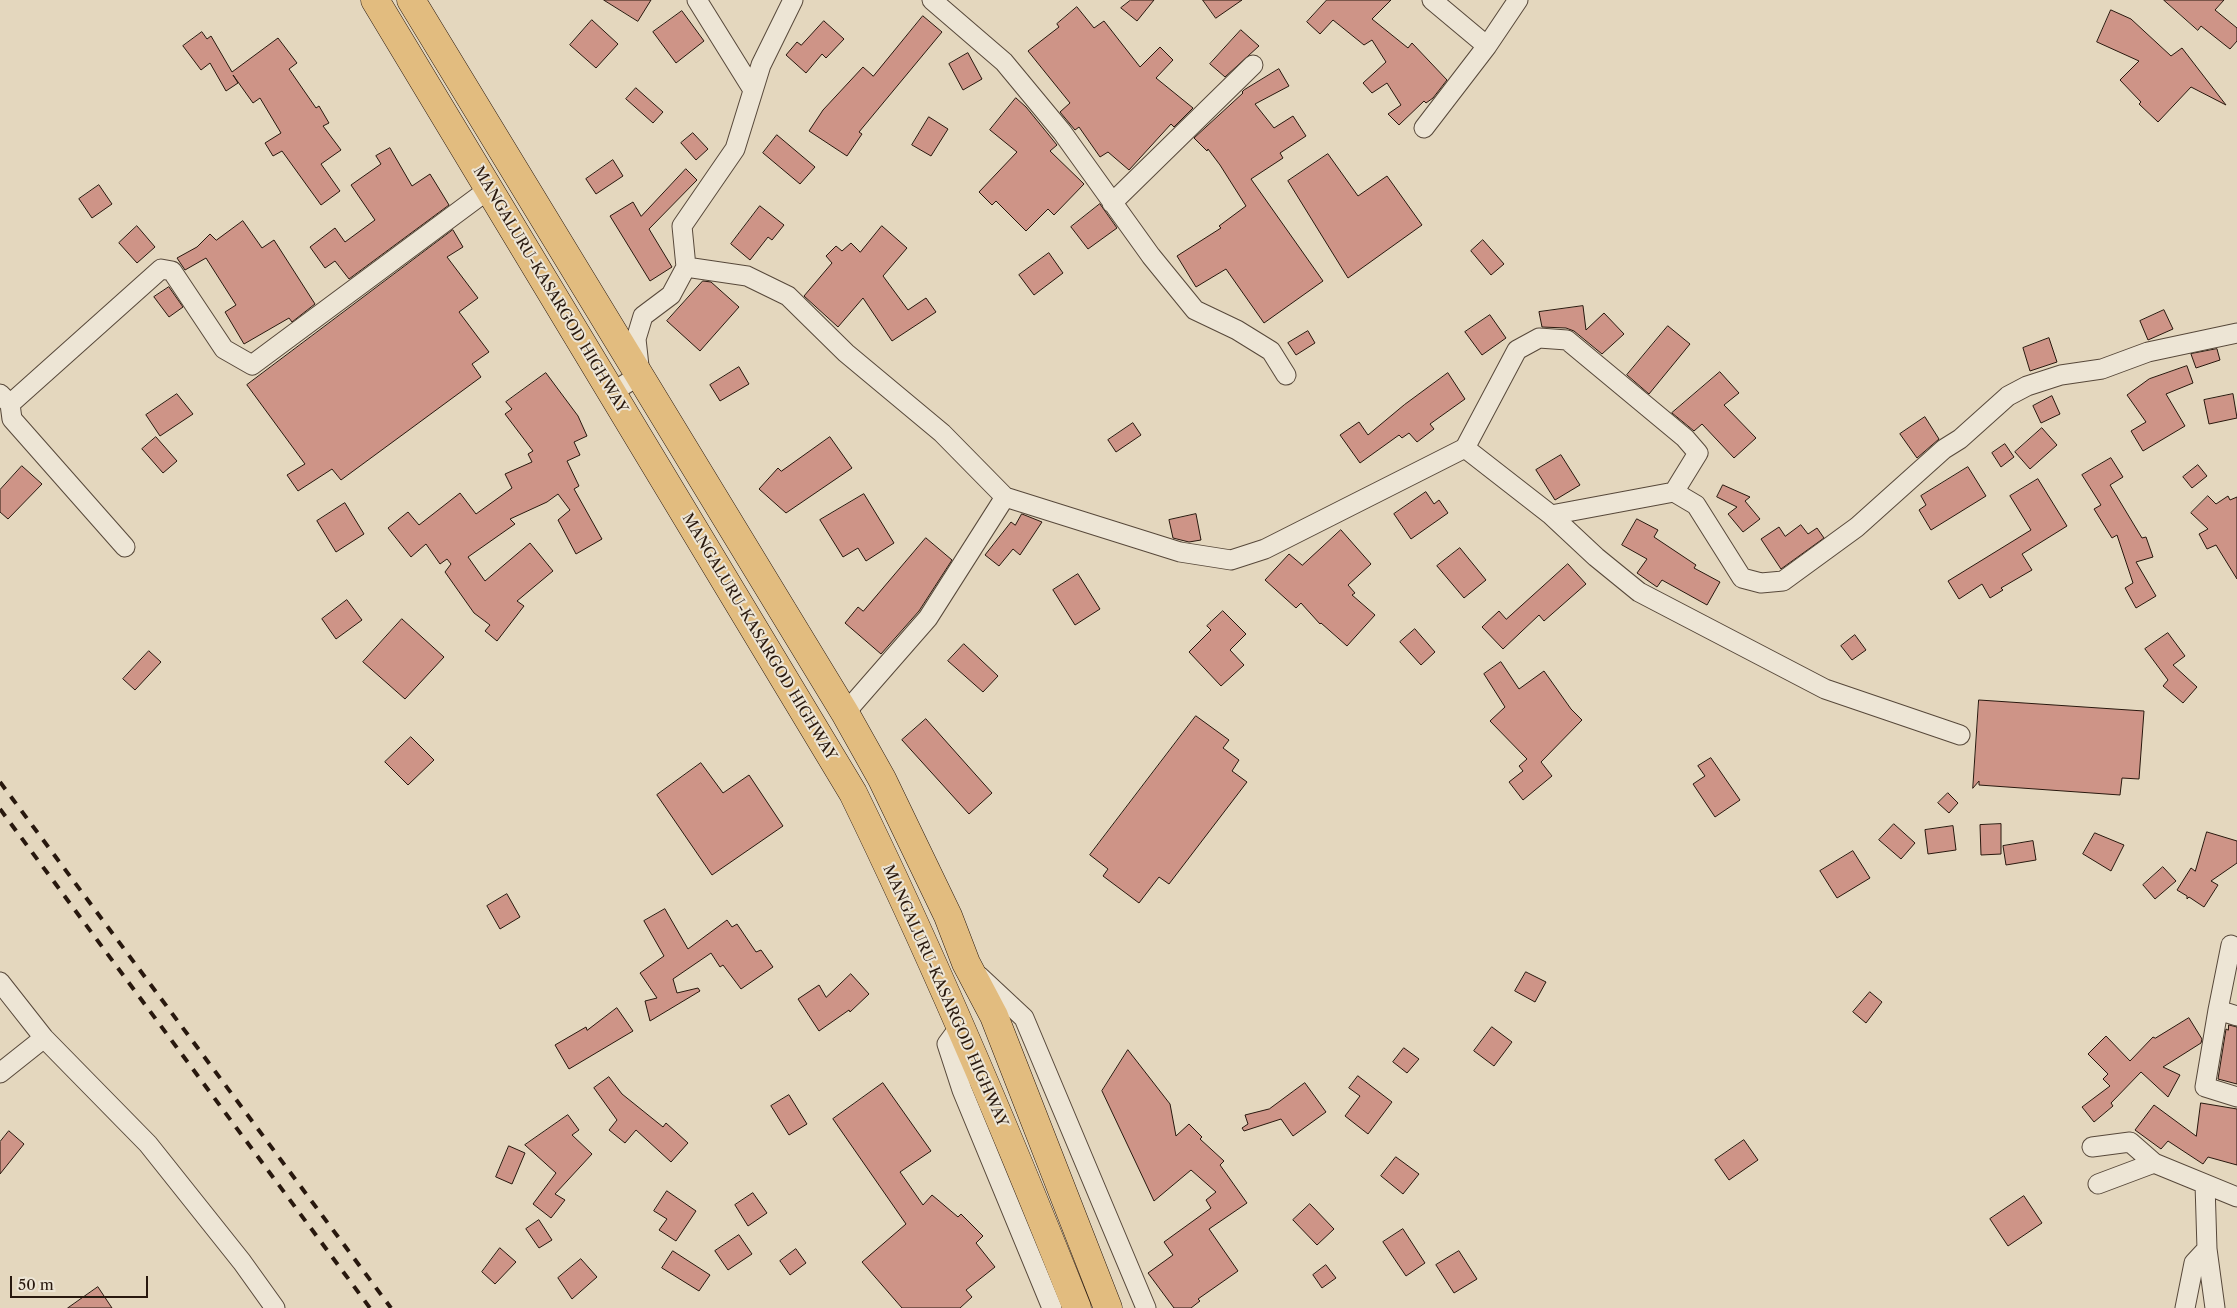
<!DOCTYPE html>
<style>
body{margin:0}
#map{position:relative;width:2237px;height:1308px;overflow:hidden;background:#e4d7be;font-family:"Libre Caslon Text",serif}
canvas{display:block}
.scale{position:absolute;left:10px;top:1276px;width:138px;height:22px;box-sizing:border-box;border:2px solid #28180e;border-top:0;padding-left:6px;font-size:15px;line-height:18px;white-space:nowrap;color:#28180e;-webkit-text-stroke:4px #ede5d5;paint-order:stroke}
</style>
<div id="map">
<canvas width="2237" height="1308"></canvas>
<div class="scale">50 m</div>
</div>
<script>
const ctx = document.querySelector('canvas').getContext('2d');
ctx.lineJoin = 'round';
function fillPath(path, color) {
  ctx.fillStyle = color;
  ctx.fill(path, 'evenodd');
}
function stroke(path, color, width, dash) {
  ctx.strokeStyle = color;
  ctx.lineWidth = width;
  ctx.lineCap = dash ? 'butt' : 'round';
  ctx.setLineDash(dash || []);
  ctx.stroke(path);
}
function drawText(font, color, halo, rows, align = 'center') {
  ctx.font = font + ' "Libre Caslon Text",serif';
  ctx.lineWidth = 4;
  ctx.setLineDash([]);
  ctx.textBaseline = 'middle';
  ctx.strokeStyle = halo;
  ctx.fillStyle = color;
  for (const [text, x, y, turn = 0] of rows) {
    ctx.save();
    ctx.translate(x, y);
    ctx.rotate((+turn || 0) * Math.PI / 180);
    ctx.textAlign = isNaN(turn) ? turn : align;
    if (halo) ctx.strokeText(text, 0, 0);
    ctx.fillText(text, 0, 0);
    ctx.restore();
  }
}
const building = new Path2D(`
 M604,0H651L638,21Z
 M1131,0H1154L1137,21L1121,8Z
 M1203,0H1242L1216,18Z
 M1327,0H1391L1372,19L1408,48L1412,43L1447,80L1433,98L1426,103L1424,101L1399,125L1388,114L1401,105L1387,83L1372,93L1363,83L1386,62L1372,40L1364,45L1333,20L1320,34L1307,22Z
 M2164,0H2224L2215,10L2237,28V41L2230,49L2201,26L2198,30Z
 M1077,7L1094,28L1104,21L1140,67L1160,47L1173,60L1156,78L1193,108L1174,127L1171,124L1129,170L1108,152L1100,157L1079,127L1075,130L1060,112L1070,103L1028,51L1059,27L1057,24Z
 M2111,10L2131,19L2171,56L2182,48L2226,105L2191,87L2158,122L2139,104L2141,102L2120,80L2139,61L2097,42Z
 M682,11L704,41L676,63L653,32Z
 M923,16L942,32L859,132L862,134L847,156L809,131L823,110L863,67L873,76Z
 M592,20L618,44L596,68L570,45Z
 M824,21L844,39L826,58L822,54L806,73L786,55L797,42L801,45Z
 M1241,30L1259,46L1225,77L1210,64Z
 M202,32L207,39L211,36L232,72L278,38L297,63L289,69L316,108L319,106L329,123L323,126L341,150L321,164L340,191L321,205L282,151L273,156L265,143L281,133L260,98L253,103L233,75L238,83L226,91L210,63L201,70L183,46Z
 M968,53L982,79L963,90L949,64Z
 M1279,69L1289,86L1255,104L1274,128L1293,116L1306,136L1280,153L1283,158L1251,179L1323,281L1264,323L1226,269L1196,287L1177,256L1221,228L1219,226L1246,206L1220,165L1208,149L1207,151L1194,138L1243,93L1242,92L1244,90Z
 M636,88L663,112L653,123L626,99Z
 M1016,98L1026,107L1057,145L1050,151L1084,184L1054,215L1048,209L1026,231L996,201L992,205L979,192L1017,152L990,130Z
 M929,117L948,129L931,156L912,145Z
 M693,133L708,149L696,160L681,143Z
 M777,135L815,167L800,184L763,153Z
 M390,148L412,186L430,174L449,205L349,279L335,261L325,268L310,247L335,228L345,242L375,220L351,185L381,164L376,156Z
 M1328,154L1358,196L1387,176L1422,225L1348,278L1288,181Z
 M613,160L623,176L596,194L586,179Z
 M686,169L697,180L649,229L672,267L650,281L610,216L633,202L641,216Z
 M99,185L112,204L92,218L79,199Z
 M1100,204L1117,228L1088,249L1071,227Z
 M760,206L784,225L772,240L768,237L750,260L731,244Z
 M243,221L262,248L274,240L315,304L292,322L289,318L244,344L225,312L236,305L206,258L185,270L177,258L197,247L210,234L216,240Z
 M137,226L155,247L137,263L119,243Z
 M882,226L907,248L883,276L908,310L926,298L936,312L892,341L863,298L838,327L804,296L832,263L826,256L836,246L842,251L851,243L860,252Z
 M453,230L463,247L447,257L478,298L459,312L489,352L472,364L481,377L341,480L332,469L298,491L287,475L305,464L247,385Z
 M1483,240L1504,264L1491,275L1471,251Z
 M1049,253L1063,273L1034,295L1019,275Z
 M703,281L711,282L739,307L700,351L667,321Z
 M169,287L183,307L169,317L154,297Z
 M1583,306L1586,330L1604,313L1624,334L1602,354L1574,331L1566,328L1542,327L1539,312Z
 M2164,310L2173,329L2148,340L2140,321Z
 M1490,315L1506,338L1482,355L1465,332Z
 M1668,326L1690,344L1649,394L1627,375Z
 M1308,331L1315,343L1296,355L1288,343Z
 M2049,338L2057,362L2030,371L2023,348Z
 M2217,349L2220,360L2196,368L2191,354Z
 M2187,366L2193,383L2166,394L2185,426L2143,451L2131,431L2146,422L2127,395L2149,379Z
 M739,367L749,384L720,401L710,385Z
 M1720,372L1739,393L1724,405L1756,438L1734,458L1702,424L1694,431L1672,413Z
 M546,373L578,416L587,436L574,442L580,455L567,461L579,486L574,489L602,539L576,554L558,520L570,510L558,494L547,502L510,519L515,524L468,557L485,581L530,543L553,571L517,601L524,606L497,641L485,631L490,625L474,613L445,572L451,564L447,559L440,564L426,544L411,557L388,528L408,512L419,525L460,493L476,514L512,488L505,474L532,462L528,454L533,451L505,414L512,409L506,402Z
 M1448,373L1465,399L1430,424L1434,429L1417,442L1409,433L1402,438L1399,435L1360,463L1340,435L1359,422L1368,435L1404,405Z
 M177,394L193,414L160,436L146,415Z
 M2233,394L2237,418L2209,424L2204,400Z
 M2052,396L2060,414L2041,423L2033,406Z
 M1925,417L1939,439L1917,458L1900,434Z
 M1133,423L1141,435L1116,452L1108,440Z
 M2042,428L2057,445L2030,469L2015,452Z
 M156,437L177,461L163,473L142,449Z
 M830,437L852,468L786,513L759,489L778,468L781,471Z
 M2005,444L2014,457L2001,467L1992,453Z
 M1561,455L1580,485L1555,500L1536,470Z
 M2111,458L2123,477L2110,485L2142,538L2146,537L2153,557L2136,562L2156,596L2136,608L2125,588L2133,583L2117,535L2112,538L2094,509L2101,505L2082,475Z
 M2198,465L2207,476L2192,488L2183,477Z
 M22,466L42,484L8,519L0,512V490Z
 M1968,467L1986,496L1931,530L1919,510L1926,505L1921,496Z
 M2038,479L2067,526L2022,554L2032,570L2001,588L2003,590L1990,598L1982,584L1959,599L1948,581L2031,530L2010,496Z
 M1723,485L1750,497L1745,501L1760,519L1743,532L1728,514L1737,507L1717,497Z
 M1426,492L1434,504L1439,500L1448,513L1411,539L1394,514Z
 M864,494L894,543L866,561L858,548L843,557L820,520Z
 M2208,496L2216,504L2228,496L2230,500L2237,497V579L2216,545L2207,549L2199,534L2208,529L2191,513Z
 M345,503L364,534L336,552L317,521Z
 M1022,514L1042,522L1020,555L1013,549L999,566L985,555L1011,522L1015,525Z
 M1196,514L1201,540L1189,542L1173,538L1169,520Z
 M1637,519L1658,530L1654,537L1696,565L1694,568L1720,582L1707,605L1662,580L1657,587L1637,573L1647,559L1622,545Z
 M1801,525L1808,534L1817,528L1824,538L1781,569L1761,539L1779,527L1785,536Z
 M1341,530L1371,564L1348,585L1355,593L1352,595L1375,615L1347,646L1321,623L1320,624L1301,603L1296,608L1265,580L1289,554L1302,565Z
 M926,538L952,560L919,611L881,654L845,623L858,607L863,611Z
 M1460,548L1486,580L1464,598L1437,566Z
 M1568,564L1586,584L1544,621L1539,615L1503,649L1482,627L1499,611L1506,619Z
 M1078,574L1100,609L1075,625L1053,590Z
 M347,600L362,620L336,639L322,619Z
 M1223,611L1246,634L1230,650L1244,665L1221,686L1189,652L1211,630L1207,626Z
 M402,619L444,657L405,699L363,662Z
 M1415,629L1435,652L1421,665L1400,642Z
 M2168,633L2185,656L2173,665L2197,687L2183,703L2163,686L2168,680L2145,649Z
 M1855,635L1866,650L1852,660L1841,646Z
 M964,644L998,676L983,692L948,661Z
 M149,651L161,662L135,690L123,679Z
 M1501,662L1519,689L1544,671L1571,709L1582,720L1541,762L1552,776L1523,800L1509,782L1523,771L1519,766L1527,759L1490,721L1505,707L1484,674Z
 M1979,700L2144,711L2139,779L2122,778L2120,795L1979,785V781L1973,788Z
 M1196,716L1229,740L1223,748L1239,760L1232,771L1247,782L1169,884L1159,877L1139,903L1103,876L1108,869L1090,855Z
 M926,719L992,793L969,814L902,740Z
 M411,737L434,760L408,785L385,762Z
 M1711,758L1740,800L1715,817L1693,784L1705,776L1698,766Z
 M701,763L723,793L749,775L783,826L712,875L657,795Z
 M1948,793L1958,803L1949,813L1938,803Z
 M1894,824L1915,843L1901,859L1879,840Z
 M2001,824V854L1981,855L1980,825Z
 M1953,826L1956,850L1928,854L1925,830Z
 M2207,832L2237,841V863L2211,881L2218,885L2204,907L2189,897L2187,899V896L2177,890L2191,868L2195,871Z
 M2095,833L2124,845L2111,871L2083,854Z
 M2033,841L2036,860L2006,865L2003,846Z
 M1853,851L1870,878L1837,898L1820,871Z
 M2163,867L2176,881L2155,899L2143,885Z
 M507,894L520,917L500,929L487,906Z
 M665,909L688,949L727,920L732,927L737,924L756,952L761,950L773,967L741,989L723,965L720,967L711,953L673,979L677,993L698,988L700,991L650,1021L645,1001L657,998L640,973L664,956L644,921Z
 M1526,972L1546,982L1535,1002L1515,991Z
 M851,974L869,994L850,1012L849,1010L819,1031L798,999L819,985L826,997Z
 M1870,992L1882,1002L1866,1023L1853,1012Z
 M617,1008L633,1031L569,1069L555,1045L586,1027L587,1030Z
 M2189,1018L2202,1039L2201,1043L2163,1067L2180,1075L2168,1097L2141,1072L2111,1103L2113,1106L2094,1122L2082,1107L2110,1086L2103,1079L2108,1074L2088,1054L2106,1036L2130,1061L2153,1037L2155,1038Z
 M2229,1025L2237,1027V1084L2218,1079L2226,1029L2228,1030Z
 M1492,1027L1512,1042L1494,1066L1474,1051Z
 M1404,1048L1419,1059L1407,1073L1393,1062Z
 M1128,1050L1170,1104L1176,1136L1189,1124L1202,1137L1200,1139L1224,1161L1220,1165L1247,1203L1209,1229L1238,1271L1198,1299L1200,1301L1191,1308H1174L1148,1273L1173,1255L1164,1242L1211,1208L1206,1200L1216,1192L1191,1170L1154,1201L1102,1091Z
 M1358,1076L1392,1102L1368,1134L1345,1116L1360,1096L1349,1088Z
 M609,1077L622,1094L663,1127L666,1123L688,1143L671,1162L636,1130L625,1143L609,1130L617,1120L594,1088Z
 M883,1083L931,1151L900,1172L923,1205L932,1195L958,1217L961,1214L983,1236L976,1243L995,1267L966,1290L972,1297L960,1308H902L862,1262L906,1224L833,1119Z
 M1305,1083L1326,1112L1293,1136L1281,1119L1244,1131L1242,1128L1248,1124L1245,1115L1269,1109Z
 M789,1095L807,1124L789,1135L771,1106Z
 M2201,1103L2237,1109V1165L2208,1157L2203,1164L2168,1141L2161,1149L2135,1130L2154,1105L2196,1136Z
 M568,1115L579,1130L572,1135L592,1154L555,1194L565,1200L551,1218L533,1204L556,1173L525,1145Z
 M9,1131L24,1144L0,1174V1142Z
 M1744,1140L1758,1160L1729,1180L1715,1160Z
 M509,1146L525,1153L512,1184L496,1177Z
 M1396,1157L1419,1174L1403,1194L1381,1176Z
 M667,1191L696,1211L676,1241L659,1230L667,1219L654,1211Z
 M753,1193L767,1213L748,1226L735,1205Z
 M2024,1196L2042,1223L2008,1246L1990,1219Z
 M1310,1204L1334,1229L1317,1245L1293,1220Z
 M539,1220L552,1240L539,1248L526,1229Z
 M1403,1229L1425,1263L1406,1276L1383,1242Z
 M739,1235L752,1254L728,1270L715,1251Z
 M500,1248L516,1262L495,1284L482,1272Z
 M796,1249L806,1263L790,1275L780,1261Z
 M673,1251L710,1275L699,1291L662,1268Z
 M1459,1251L1477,1279L1454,1293L1436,1265Z
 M581,1259L597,1277L572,1299L558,1278Z
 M1326,1265L1336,1278L1322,1288L1313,1275Z
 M98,1287L112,1308H68Z`);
fillPath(building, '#ce9487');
stroke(building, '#28180e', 1);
const minor = new Path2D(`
 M697,0L753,90
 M932,0L1004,62L1062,132L1151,256L1195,310L1237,330L1271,351L1286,375
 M1432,0L1487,46
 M1424,128L1487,46L1518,0
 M1112,203L1253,65
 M686,267L747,276L788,296L846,353L942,433L1005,497L1180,552L1231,560L1265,549L1465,448L1517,350L1539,338L1567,340L1685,438L1698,453L1674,492
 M611,393L640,375L636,339L643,316L671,295L686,267L682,226L735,149L761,65L793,0
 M0,394L10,404L12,419L125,547
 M10,404L161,269L172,271L224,349L252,365L489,189
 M1465,448L1551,515L1596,557L1639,592L1825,689L1960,735
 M1551,515L1674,492L1696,505L1742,578L1761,583L1783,581L1857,527L1944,449L1960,439L2008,396L2027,386L2061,375L2102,369L2148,352L2237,333
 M845,713L928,618L1005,497
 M979,976L1024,1018L1146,1308
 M0,982L44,1038L148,1144L242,1262L275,1308
 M2218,1010L2231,945
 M2237,1016L2218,1010L2205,1087L2237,1097
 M961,1025L947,1044L962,1090L1052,1308
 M0,1073L44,1038
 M2092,1147L2130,1142L2154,1163L2237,1197
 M2098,1184L2154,1163
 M2205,1184L2207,1249L2215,1308
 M2185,1308L2194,1263L2207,1249`);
const highway = new Path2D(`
 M375,0L853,793C935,961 1008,1134 1077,1308
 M411,0L845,713L882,779L948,916L966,963L994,1016L1108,1308`);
stroke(minor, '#57483a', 21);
stroke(highway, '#28180e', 29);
stroke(minor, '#ede5d5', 19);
stroke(highway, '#e2bc7f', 28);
stroke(new Path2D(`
 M0,782L391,1308
 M0,809L370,1308`), '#28180e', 4, [9, 9]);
drawText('15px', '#28180e', '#ede5d5', [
 ["MANGALURU-KASARGOD HIGHWAY",550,290,59],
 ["MANGALURU-KASARGOD HIGHWAY",759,637,59],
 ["MANGALURU-KASARGOD HIGHWAY",945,996,66]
]);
</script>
